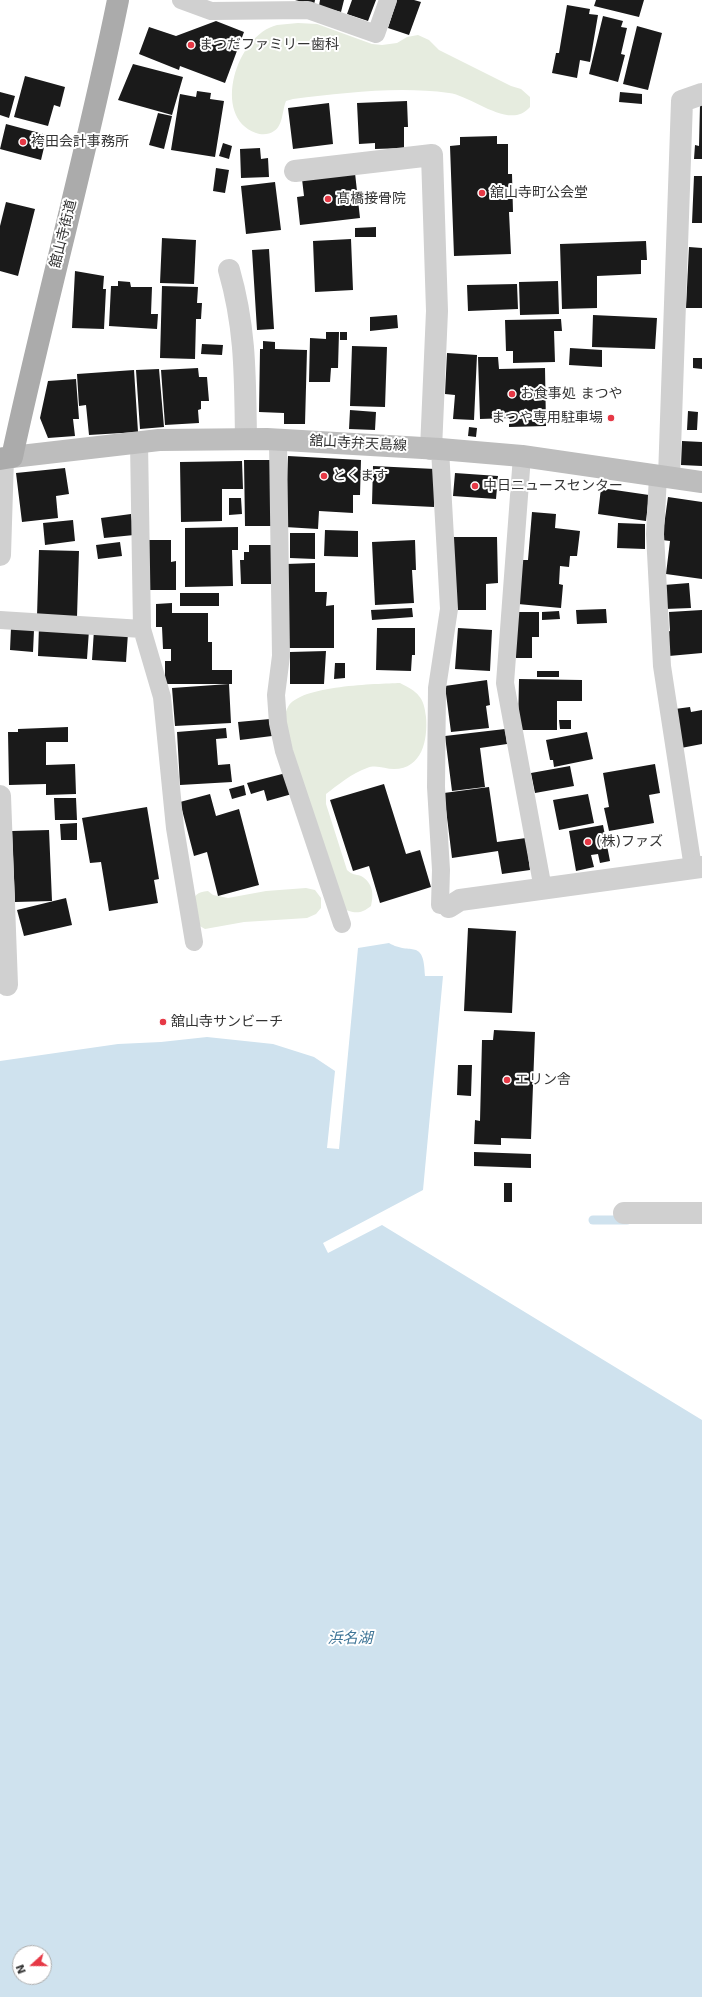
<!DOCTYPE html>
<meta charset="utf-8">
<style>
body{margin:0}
#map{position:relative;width:702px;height:1997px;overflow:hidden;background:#fff;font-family:"DejaVu Sans",sans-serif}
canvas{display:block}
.north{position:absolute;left:12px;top:1945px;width:40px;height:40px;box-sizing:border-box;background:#fff;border:1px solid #adadad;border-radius:50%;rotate:249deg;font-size:11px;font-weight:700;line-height:16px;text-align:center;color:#333}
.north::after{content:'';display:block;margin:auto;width:14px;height:18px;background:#e63946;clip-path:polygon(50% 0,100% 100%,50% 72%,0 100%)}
</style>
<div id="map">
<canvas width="702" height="1997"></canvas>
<div class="north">N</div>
</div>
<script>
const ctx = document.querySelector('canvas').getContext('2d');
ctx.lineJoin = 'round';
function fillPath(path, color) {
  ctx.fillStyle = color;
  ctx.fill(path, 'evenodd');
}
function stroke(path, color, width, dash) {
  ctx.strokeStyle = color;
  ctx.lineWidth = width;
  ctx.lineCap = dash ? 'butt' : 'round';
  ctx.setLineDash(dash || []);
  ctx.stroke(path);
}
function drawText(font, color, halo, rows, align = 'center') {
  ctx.font = font + ' "DejaVu Sans","Noto Sans JP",sans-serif';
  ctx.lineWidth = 4;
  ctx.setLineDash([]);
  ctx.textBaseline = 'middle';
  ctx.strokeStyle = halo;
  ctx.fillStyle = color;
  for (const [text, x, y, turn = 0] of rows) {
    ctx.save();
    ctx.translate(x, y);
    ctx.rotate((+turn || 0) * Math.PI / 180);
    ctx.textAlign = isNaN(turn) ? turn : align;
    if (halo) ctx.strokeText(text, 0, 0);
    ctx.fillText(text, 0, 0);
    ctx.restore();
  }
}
fillPath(new Path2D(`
 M298,23L317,24L372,44L382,45L397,43L407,37L418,35L429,40L439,50L511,86L521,89L530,97V107C510,131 473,96 449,93C397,86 344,93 293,99L286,101C282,111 283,126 274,131C269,135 261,135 256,133C211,117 236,35 277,25C284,24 291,24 298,23Z
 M400,683C418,692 424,697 426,717C428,740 422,769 394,769C385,769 376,764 367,768C352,773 338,785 326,794V804L347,870C352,875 355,874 361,876C373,883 374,894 371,906C362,913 357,914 346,910L290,749C288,737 281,719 288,707C300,685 377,684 400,683Z
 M306,888L315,890L321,898V908L316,914L307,918L244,922L205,929L198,925C194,910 186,892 208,891L213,895L228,898L266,891Z`), '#e6ecdf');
fillPath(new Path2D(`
 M389,943C411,956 424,937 425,976H443L423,1190L323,1243L328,1253L382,1225L702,1420V1997H0V1061L118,1044L161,1042L207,1037L273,1044L314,1057L335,1071L327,1148L339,1149L358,948ZM20,1953H44V1977H20Z`), '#cfe2ee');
stroke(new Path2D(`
 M593,1220H627`), '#cfe2ee', 9);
fillPath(new Path2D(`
 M295,0H315L314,5Z
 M320,0H344L341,12L319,6Z
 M352,0H376L368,21L347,14Z
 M397,0H414L421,2L409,35L388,28Z
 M596,0H644L639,17L594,6Z
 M567,5L590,9L589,14L598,15L590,62L580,60L577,78L552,73L556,53H559Z
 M603,16L623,21L621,27L627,28L621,54L625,55L618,82L589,74Z
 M216,21L244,32L225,83L180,66L179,70L139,54L149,27L176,36Z
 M637,26L662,33L648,90L623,84Z
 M133,64L183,77L172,115L118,100Z
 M25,76L65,87L60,107L54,105L48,126L14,117Z
 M197,91L211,93L210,99L224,101L215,157L171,150L180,94L196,97Z
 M0,92L15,96L9,118L0,115Z
 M620,92L642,94V104L619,102Z
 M407,101L408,127H404V148L375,149V143L359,144L357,103Z
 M329,103L333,144L293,149L288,108Z
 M700,105H702V159H694L695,145L699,146Z
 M158,113L172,116L164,149L149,145Z
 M6,124L47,135L41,160L0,149Z
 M497,136V144H508V174H512L513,212H509L511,254L454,256L450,146L460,145V137Z
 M223,143L232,146L229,159L219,156Z
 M260,148L261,159L268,158L269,177L241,178L240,149Z
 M216,168L229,170L225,193L213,191Z
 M355,173L360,218L300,225L297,197L304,196L302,179Z
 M694,176H702V223H692Z
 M275,182L281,230L246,234L241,186Z
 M6,202L35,209L18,276L0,271V226Z
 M376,227V237H355V228Z
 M162,238L196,240L194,284L160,283Z
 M351,239L353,290L315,292L313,241Z
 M646,241L647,260H641V274L597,276V308L562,309L560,244Z
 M689,247L702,248V308H686Z
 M269,249L274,329L257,330L252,250Z
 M75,271L104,276L103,289H106L104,329L72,328Z
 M118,281L130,282L131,287H152L151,314H158L157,329L109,326L111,286H118Z
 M558,281L559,314L520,315L519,282Z
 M517,284L518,309L468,311L467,285Z
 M162,286L198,287L197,303H202L201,319H196L195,359L160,358Z
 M397,315L398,328L370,331V317Z
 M593,315L657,318L655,349L592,347Z
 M561,319L562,331H554L555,362L513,363V351H506L505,320Z
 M326,332H339L338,368H331L330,382H309L310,338L326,339Z
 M340,332H347V340H340Z
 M263,341L275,342V349L307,350L305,424H284V413L259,412L260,349H263Z
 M202,344L223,345L222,355L201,354Z
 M352,346L387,347L385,407L350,406Z
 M570,348L602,350V367L569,365Z
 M447,353L477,355L474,420L453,419L455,395L445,394Z
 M478,357H498L499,369L545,368L546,426L509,427V418L480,419Z
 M693,358H702V369L693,368Z
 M198,368L199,377H207L209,401H201V409L198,410L199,423L165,425L161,370Z
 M159,369L164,427L140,429L136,370Z
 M134,370L138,432L89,435L86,405L79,406L77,374Z
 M76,379L79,419H73L75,436L48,438L40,418L48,381Z
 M350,410L376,412L375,430L349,429Z
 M688,411L698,412L697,430H687Z
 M469,427L477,428L476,437L468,436Z
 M682,441L702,442V466L681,465Z
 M288,456L361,460L360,495H353V513L319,511L318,529L285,527Z
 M244,460H274L275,526H245Z
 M242,461L243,489H222V521L181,522L180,462Z
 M373,466L435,469L434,507L372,504Z
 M65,468L69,494L56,496L58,518L22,522L16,473Z
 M455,473L498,476L496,499L453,496Z
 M601,488L649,495L646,521L598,514Z
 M668,497L702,502V579L666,574L670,541L662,540Z
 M229,498H241L242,514L229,515Z
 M532,512L556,514L555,528L580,531L577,556H570L569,567L560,566L559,584L563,585L561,608L518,604L522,560H528Z
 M131,514L134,535L104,538L101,518Z
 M73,520L75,541L45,545L43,523Z
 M618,523L645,524V549L617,548Z
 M238,527V550H232L233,586L185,587V528Z
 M325,530L358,531V557L324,556Z
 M290,533H315V559L290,558Z
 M453,537H497L498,583L486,584V610H455Z
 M147,540H171V562L176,561V590H147Z
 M415,540L416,570H412L414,603L375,605L372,542Z
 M120,542L122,556L98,559L96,545Z
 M249,545H272L273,584H241L240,560H244V552H249Z
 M39,550L79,551L77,617L37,616Z
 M315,563V592H327L326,606L334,605V648H288L286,564Z
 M689,583L691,608L665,609L664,585Z
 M180,593H219V606H180Z
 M172,603V613H208V642H212V670H232V684H165V661H171V649H163L162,627H156V604Z
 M412,608L413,617L372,620L371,610Z
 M606,609L607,623L577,624L576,610Z
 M702,610V653L669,656L667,632L670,631L669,612Z
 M559,611L560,619L542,620V612Z
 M516,612H539V637H532V658H516Z
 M39,626L89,630L87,659L38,656Z
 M11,628L34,630L33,652L10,650Z
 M377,628H415V655H412L411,671L376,670Z
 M458,628L492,630L490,671L455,669Z
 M94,630L128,633L126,662L92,660Z
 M326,651L324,684H290V652Z
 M335,663H345V678L334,679Z
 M537,671H559V677H537Z
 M519,679L582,680V701H557V730H518Z
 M487,680L490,705L486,706L489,728L451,732L445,686Z
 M229,684L231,723L175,726L172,688Z
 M690,707L691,712L702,710V744L681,748L675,709Z
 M270,719L272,736L240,740L238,722Z
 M559,720H571V729H560Z
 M68,727V742H46V765L75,764L76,794L46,795V784L9,785L8,732H18V729Z
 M226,728L227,738L216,739L218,765L230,764L232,782L180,785L177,732Z
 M505,729L507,744L480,748L485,787L452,791L445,736Z
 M587,732L593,759L554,767L553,760H550L546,740Z
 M655,764L660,793L649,795L654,823L609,831L604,808L609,807L603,773Z
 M570,766L574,786L535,793L531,773Z
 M286,773L292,794L267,801L264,790L251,794L247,783Z
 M384,784L406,854L420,850L431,887L380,903L369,866L353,871L330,800Z
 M244,785L246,795L232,799L229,789Z
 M489,787L497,842L526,838L530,870L502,874L498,851L452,858L444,793Z
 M210,794L216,816L239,809L259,885L218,896L207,852L194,856L180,802Z
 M588,794L594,823L559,830L553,800Z
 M54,798H76L77,820H55Z
 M147,807L159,879L154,880L158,903L109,911L101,862L90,863L82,818Z
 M77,823V840H61L60,824Z
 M603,825L610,861L600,863L598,854L591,855L594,867L576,871L569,831Z
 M49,830L52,901L15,902L12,831Z
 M66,898L72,925L24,936L17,910Z
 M468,928L516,931L512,1013L464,1011Z
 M494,1030L535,1032L531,1139L501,1138V1145L474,1144L475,1120L480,1121L482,1040H493Z
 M458,1065H472L471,1096L457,1095Z
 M474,1152L531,1154V1168L474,1166Z
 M504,1183H512V1202H504Z`), '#1a1a1a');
stroke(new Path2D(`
 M181,0L211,11L308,10L376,34L388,0
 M278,440L281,656L276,695L278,723L284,751L342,924
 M139,442L142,629L162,697L175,828L194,942
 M522,456L505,683L543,889
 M658,476L655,534L662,666L693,868
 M0,620L142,629
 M440,905L441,870L436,787L437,688L449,609L440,449`), '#d0d0d0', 18);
stroke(new Path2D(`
 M295,171L432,155L437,311L431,449
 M229,270C246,329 245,378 246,439
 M669,477L682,101L702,94
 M0,555L3,458
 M0,796L7,985
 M449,907L460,900L702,867
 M624,1213H702`), '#d0d0d0', 22);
stroke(new Path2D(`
 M12,457L159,440L267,439L440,449L522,456L702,482`), '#bdbdbd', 22);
stroke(new Path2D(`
 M0,459L12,457C45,304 87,153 118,0`), '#ababab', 22);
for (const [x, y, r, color] of [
 [191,45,4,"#e63946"],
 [23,142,4,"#e63946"],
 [482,193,4,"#e63946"],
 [328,199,4,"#e63946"],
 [512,394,4,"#e63946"],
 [611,418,4,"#e63946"],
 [324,476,4,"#e63946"],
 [475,486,4,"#e63946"],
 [588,842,4,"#e63946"],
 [163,1022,4,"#e63946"],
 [507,1080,4,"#e63946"]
]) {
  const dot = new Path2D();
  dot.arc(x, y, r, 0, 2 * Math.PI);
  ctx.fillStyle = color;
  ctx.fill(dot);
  stroke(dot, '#fff', 1.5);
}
drawText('14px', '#333', '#fff', [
 ["まつだファミリー歯科",199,45],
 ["袴田会計事務所",31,142],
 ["舘山寺町公会堂",490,193],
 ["髙橋接骨院",336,199],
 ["お食事処 まつや",520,394],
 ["まつや専用駐車場",603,418,"right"],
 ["とくます",332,476],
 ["中日ニュースセンター",483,486],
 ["(株)ファズ",596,842],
 ["舘山寺サンビーチ",171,1022],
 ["エリン舎",515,1080]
], 'left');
drawText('14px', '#333', '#fff', [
 ["舘山寺街道",64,234,-76],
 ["舘山寺弁天島線",358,444,3]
]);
drawText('italic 15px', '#3f7597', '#fff', [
 ["浜名湖",350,1639]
]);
</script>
